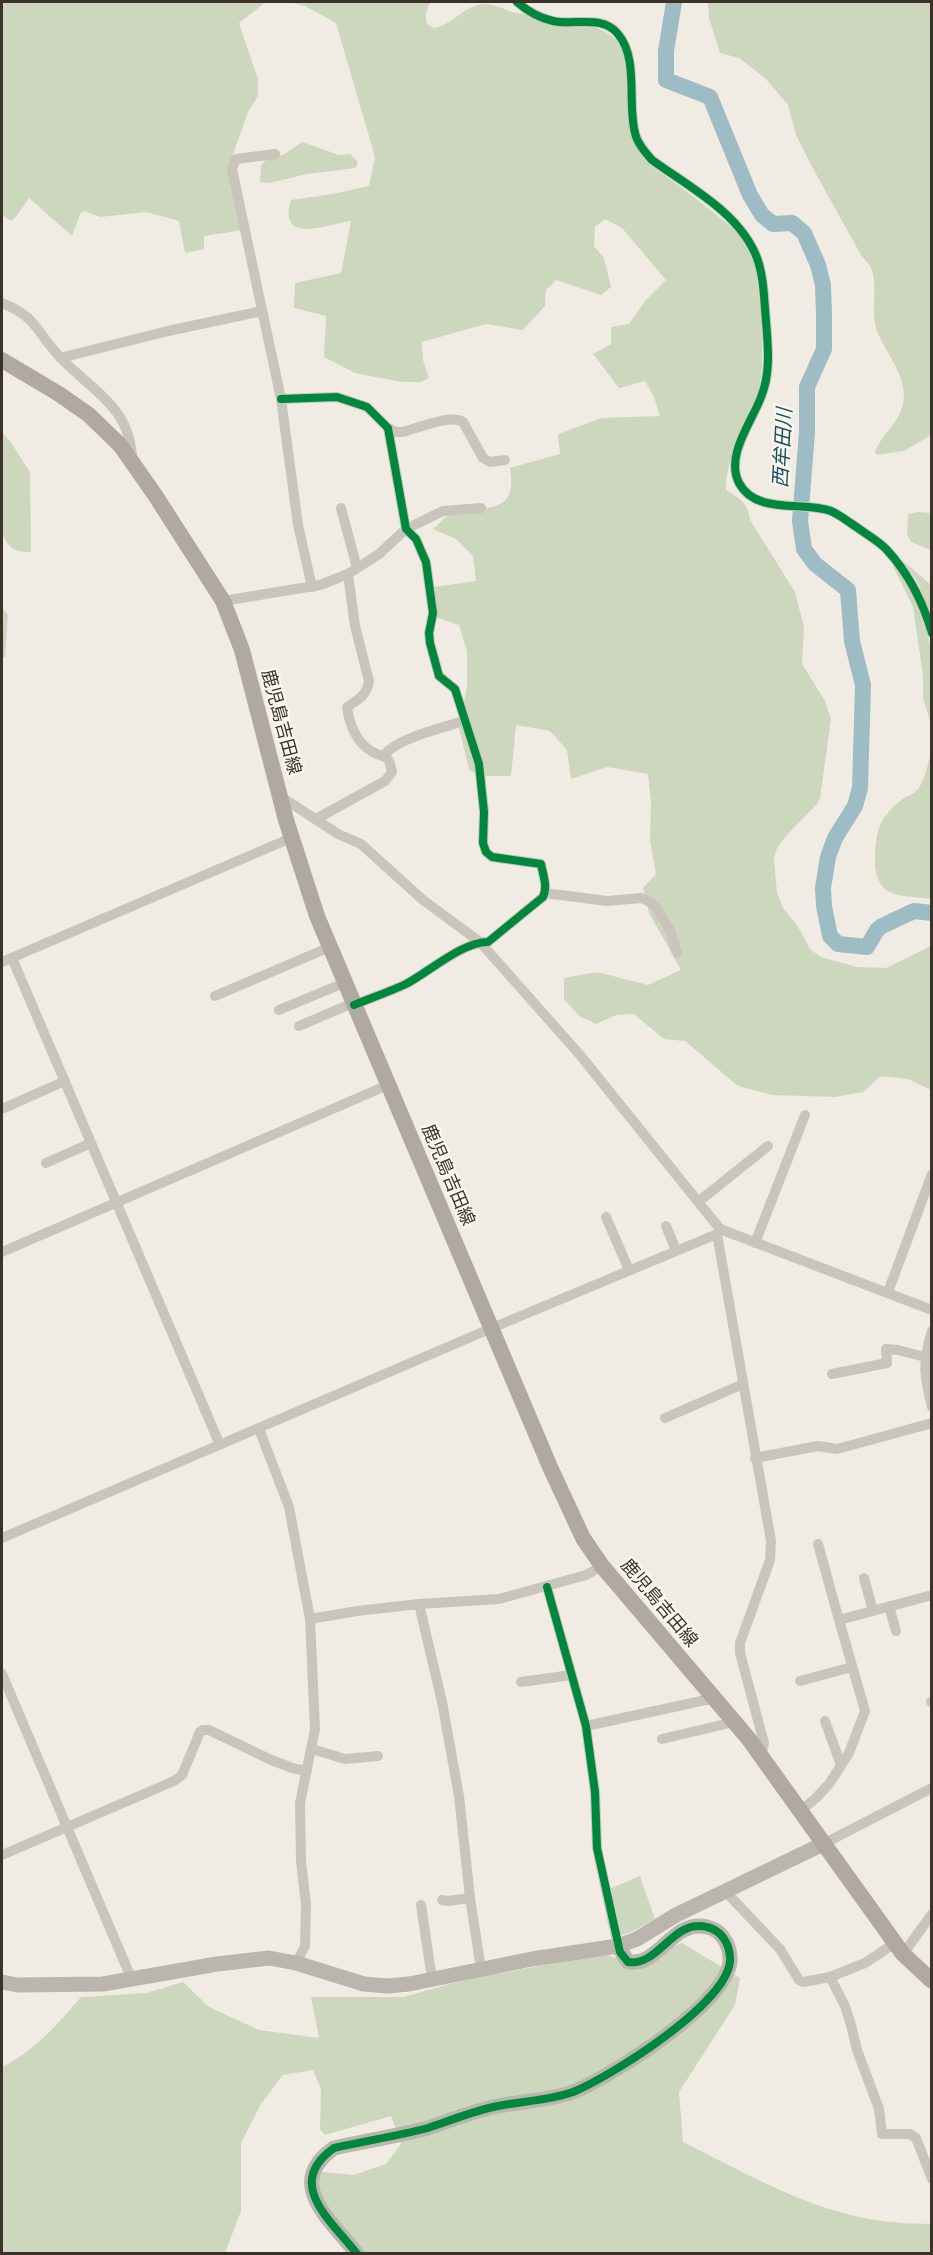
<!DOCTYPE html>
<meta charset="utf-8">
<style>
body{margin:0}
#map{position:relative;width:933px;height:2255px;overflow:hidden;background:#f0ece4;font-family:"Public Sans",sans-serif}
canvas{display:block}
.frame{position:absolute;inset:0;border:3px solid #3b3229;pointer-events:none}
</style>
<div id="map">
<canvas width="933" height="2255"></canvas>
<div class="frame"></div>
</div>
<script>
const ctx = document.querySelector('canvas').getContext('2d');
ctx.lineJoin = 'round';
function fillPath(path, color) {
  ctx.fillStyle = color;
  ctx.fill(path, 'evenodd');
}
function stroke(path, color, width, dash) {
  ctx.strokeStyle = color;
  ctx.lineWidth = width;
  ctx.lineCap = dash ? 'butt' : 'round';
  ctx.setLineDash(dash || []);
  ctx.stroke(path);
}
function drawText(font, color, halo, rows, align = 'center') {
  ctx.font = font + ' "Public Sans","Noto Sans JP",sans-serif';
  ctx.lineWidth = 4.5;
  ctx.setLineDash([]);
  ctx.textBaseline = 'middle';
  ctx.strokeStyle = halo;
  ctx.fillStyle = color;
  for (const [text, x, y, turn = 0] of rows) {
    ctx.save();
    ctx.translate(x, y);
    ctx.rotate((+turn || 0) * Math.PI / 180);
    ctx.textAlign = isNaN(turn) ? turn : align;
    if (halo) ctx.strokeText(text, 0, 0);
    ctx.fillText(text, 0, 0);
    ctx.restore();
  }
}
fillPath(new Path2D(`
 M2,2H266L239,23L258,79V96L248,112L228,169L243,230L204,236V249L185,253L179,221L147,212L100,217L84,211L80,214L72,236L29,198L16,217L11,221L2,215Z
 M289,2H431C426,9 425,15 427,24L434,28C452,25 463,7 482,4C492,3 503,9 513,12C538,18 591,20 610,35C618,40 622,49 624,58C630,92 622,125 642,156C650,167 663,174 674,182C695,197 715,214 735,230C742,238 748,247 752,257C758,273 758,291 760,307C762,341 766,371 755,403C744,433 726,456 726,490C740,499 748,502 750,520L795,592L804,627L802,664L825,701L831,719L820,798L817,804L785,837L776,850L774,860L777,892L783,908L797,925L810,949L821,957L857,967L886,968L931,946V1090L908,1079L881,1076L863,1092L835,1097L772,1095L738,1086L685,1041L664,1039L634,1014L616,1015L596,1024L579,1016L564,999V978L597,972L648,985L681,970L649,913L643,888L656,874L650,841L651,802L648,774L607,767L571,779L567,750L550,731L516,725L511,776H478L469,769L459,728L467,687V651L459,625L435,617L434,587L476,581L473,556L456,539L433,529C438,525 445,516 451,514C479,503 519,520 510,468L560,454L558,434L602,418L660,416L654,397L645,381L619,388L593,354L611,344V327L629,324L645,301L666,280L622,228L605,219L595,227L594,246L604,258L611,287L601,295L556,280L546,290L545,306L523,330L486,324L422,342L423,360L429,378L421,382H402L355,373L324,357L326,316L294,308L295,283L341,273L351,221C328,224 277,246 291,200L332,194L369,186L375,157L336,23L305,6Z
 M708,2H931V435L904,451L877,455L875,452C881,435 899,423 903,404C909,378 886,354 877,331C870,311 878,290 872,270C870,265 865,260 861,255L810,163L796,135L788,105L765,78L739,58L720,53L709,18Z
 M302,142L339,155L350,154L358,162L356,168L307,174L270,183L260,182L261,165L266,160L285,154Z
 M2,433L10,441L30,472L31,552C15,553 8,548 2,533Z
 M918,512L931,513V550L911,542L907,534L908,514Z
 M902,560L931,585V615L917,581Z
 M892,564C912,583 928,625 931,653C933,675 931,700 931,723L923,699V676L913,607Z
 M2,608L8,614L5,657L2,658Z
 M931,753V899C902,895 876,900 875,862C875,834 878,819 900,801C906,796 915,794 919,788C925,778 928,764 931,753Z
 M640,1876L655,1919L627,1934L619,1935L609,1889Z
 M682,1943L740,1978L735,2005L679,2092L683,2142C734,2167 785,2197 840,2212C869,2221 901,2224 932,2224L931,2253H360L317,2209L314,2171L354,2175L386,2164L401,2144L391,2116L325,2135L320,2129L321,2089L313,2070L283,2075L261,2104L241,2143V2211L225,2253L2,2254V2067C33,2052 59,2023 81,1997L147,1993L183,1982L209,2007L259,2030L319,2038L311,1997H403L468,1979L604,1954L622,1960L637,1971L660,1952Z`), '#cdd7bd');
stroke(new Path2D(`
 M674,2L666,51V80L710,97L750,195L762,215L773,224L792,223L804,233L818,265L823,285L824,315V349L807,387V432L800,521L804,549L815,564L848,590L852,641L863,685L860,788L855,806L835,838L828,857L823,888L824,906L830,936L838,944L867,947L877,930L882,926L914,911L932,913`), '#9ebcc3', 16);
stroke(new Path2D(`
 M517,2C526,10 540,18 553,21C574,26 602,14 618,34C639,59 627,103 635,133C637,143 645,152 652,160C689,187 740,213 757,258C764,277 764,300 766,321C768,346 771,373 761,397C752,422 725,455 739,483C756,515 803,501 831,511C840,515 850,523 858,528C867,535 879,541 887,550C909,574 923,602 932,633
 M275,154L236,159L232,169L281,399L298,525L312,587
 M2,303C38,317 37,334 61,358C93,392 131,407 132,460
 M60,358L168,331L262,311
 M281,399L337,397L367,407L388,428L406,529L416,539L426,562L433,613L429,633L430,643L439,676L455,689L479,764L484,812L483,843L486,852L492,857L541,864C543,875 548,887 543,897L488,942C462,942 429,972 406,984C389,992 371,998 354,1005
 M388,428L396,432H403C418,428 450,414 463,422L483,458L490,462L505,460
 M341,508L357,568
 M223,601L320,585L348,574L379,554L406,529L443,511L481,508
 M384,755C397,738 443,728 463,721
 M280,796L338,834L361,844L423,900L480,942L580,1055L720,1229L932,1310
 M316,819L385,781L392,772C388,751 385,760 371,751C356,742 349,723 347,707C358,700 367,695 369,681L355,626L348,574
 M545,893L607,901L641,898L648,901L655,906L670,930L677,953
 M12,958L220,1445
 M2,962L291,838
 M215,996L330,947
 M279,1010L344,983
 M299,1026L353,1003
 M2,1109L65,1081
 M46,1163L91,1143
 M698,1202L768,1146
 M606,1217L629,1270
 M666,1226L676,1250
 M719,1229L717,1234L771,1541L770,1560L740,1643V1653L764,1743L761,1756
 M755,1243L805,1115
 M2,1252L388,1085
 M888,1292L932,1174
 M932,1331C922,1362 924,1376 932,1407
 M832,1374L887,1363L886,1349L898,1350L925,1357
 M665,1418L743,1384
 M259,1429L289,1507L310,1619L315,1729L300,1803L301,1861L306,1905L305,1946L296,1963
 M755,1458L818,1446L837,1449L932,1423
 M2,1538L492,1328L717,1234
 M818,1544L839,1620
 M864,1578L873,1611
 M547,1587L586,1726L595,1792L597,1848L618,1946
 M419,1604L442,1702L459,1796L470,1898L481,1969
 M889,1606L896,1631
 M310,1619L357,1611L419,1604L499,1599L586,1575L602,1566
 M2,1674L132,1980
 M800,1681L852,1667
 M521,1682L572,1675
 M931,1702H932
 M825,1721L841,1765
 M586,1726L715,1698
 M662,1739L734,1722
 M312,1749L345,1759L378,1756
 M799,1812L816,1798L829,1784L849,1753L865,1711L839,1620L932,1595
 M823,1844L932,1788
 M2,1855L174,1781L182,1775L200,1732L203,1730H209L269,1759L292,1768L307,1771
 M725,1891L780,1949L799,1980L803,1982L830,1977
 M442,1900L448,1901L470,1898
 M421,1905L432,1979
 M895,1943L865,1963L830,1977L845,2006L851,2025L857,2050L879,2109L882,2134H910L916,2138L932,2179
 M903,1954L932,1914`), '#cac5bc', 10);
stroke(new Path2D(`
 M2,1982L18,1985L103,1984L217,1964L269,1958L296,1963L364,1984L387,1986L409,1984L532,1959L618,1946L637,1939L676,1915L823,1844
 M357,2254C332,2221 283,2184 334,2148C365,2141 397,2136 428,2128C449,2121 471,2112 493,2107C519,2101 548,2101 573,2092C610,2077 734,2000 730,1957C729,1943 721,1930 707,1927C673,1918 659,1967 628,1962L618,1946`), '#bab5ad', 15);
stroke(new Path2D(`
 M2,360L59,394L89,415L120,445L155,495L223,601L242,650L286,820L317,916L550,1467L583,1538L602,1566L748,1738L895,1943L903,1954L932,1981`), '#afa9a1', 16);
stroke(new Path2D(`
 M517,2C526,10 540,18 553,21C574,26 602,14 618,34C639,59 627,103 635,133C637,143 645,152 652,160C689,187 740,213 757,258C764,277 764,300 766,321C768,346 771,373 761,397C752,422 725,455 739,483C756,515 803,501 831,511C840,515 850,523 858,528C867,535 879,541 887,550C909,574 923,602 932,633
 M281,399L337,397L367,407L388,428L406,529L416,539L426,562L433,613L429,633L430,643L439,676L455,689L479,764L484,812L483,843L486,852L492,857L541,864C543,875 548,887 543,897L488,942C462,942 429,972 406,984C389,992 371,998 354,1005
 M357,2254C332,2221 283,2184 334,2148C365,2141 397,2136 428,2128C449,2121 471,2112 493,2107C519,2101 548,2101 573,2092C610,2077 734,2000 730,1957C729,1943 721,1930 707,1927C673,1918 659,1967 628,1962L620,1952L597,1848L595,1792L586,1726L547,1587`), '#00873e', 8);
drawText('18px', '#3b3229', '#fcf7ec', [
 ["鹿児島吉田線",281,722,75],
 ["鹿児島吉田線",448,1175,67],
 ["鹿児島吉田線",659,1603,50]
]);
drawText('italic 20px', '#1a5061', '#fcf7ec', [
 ["西牟田川",783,448,-87]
]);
</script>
